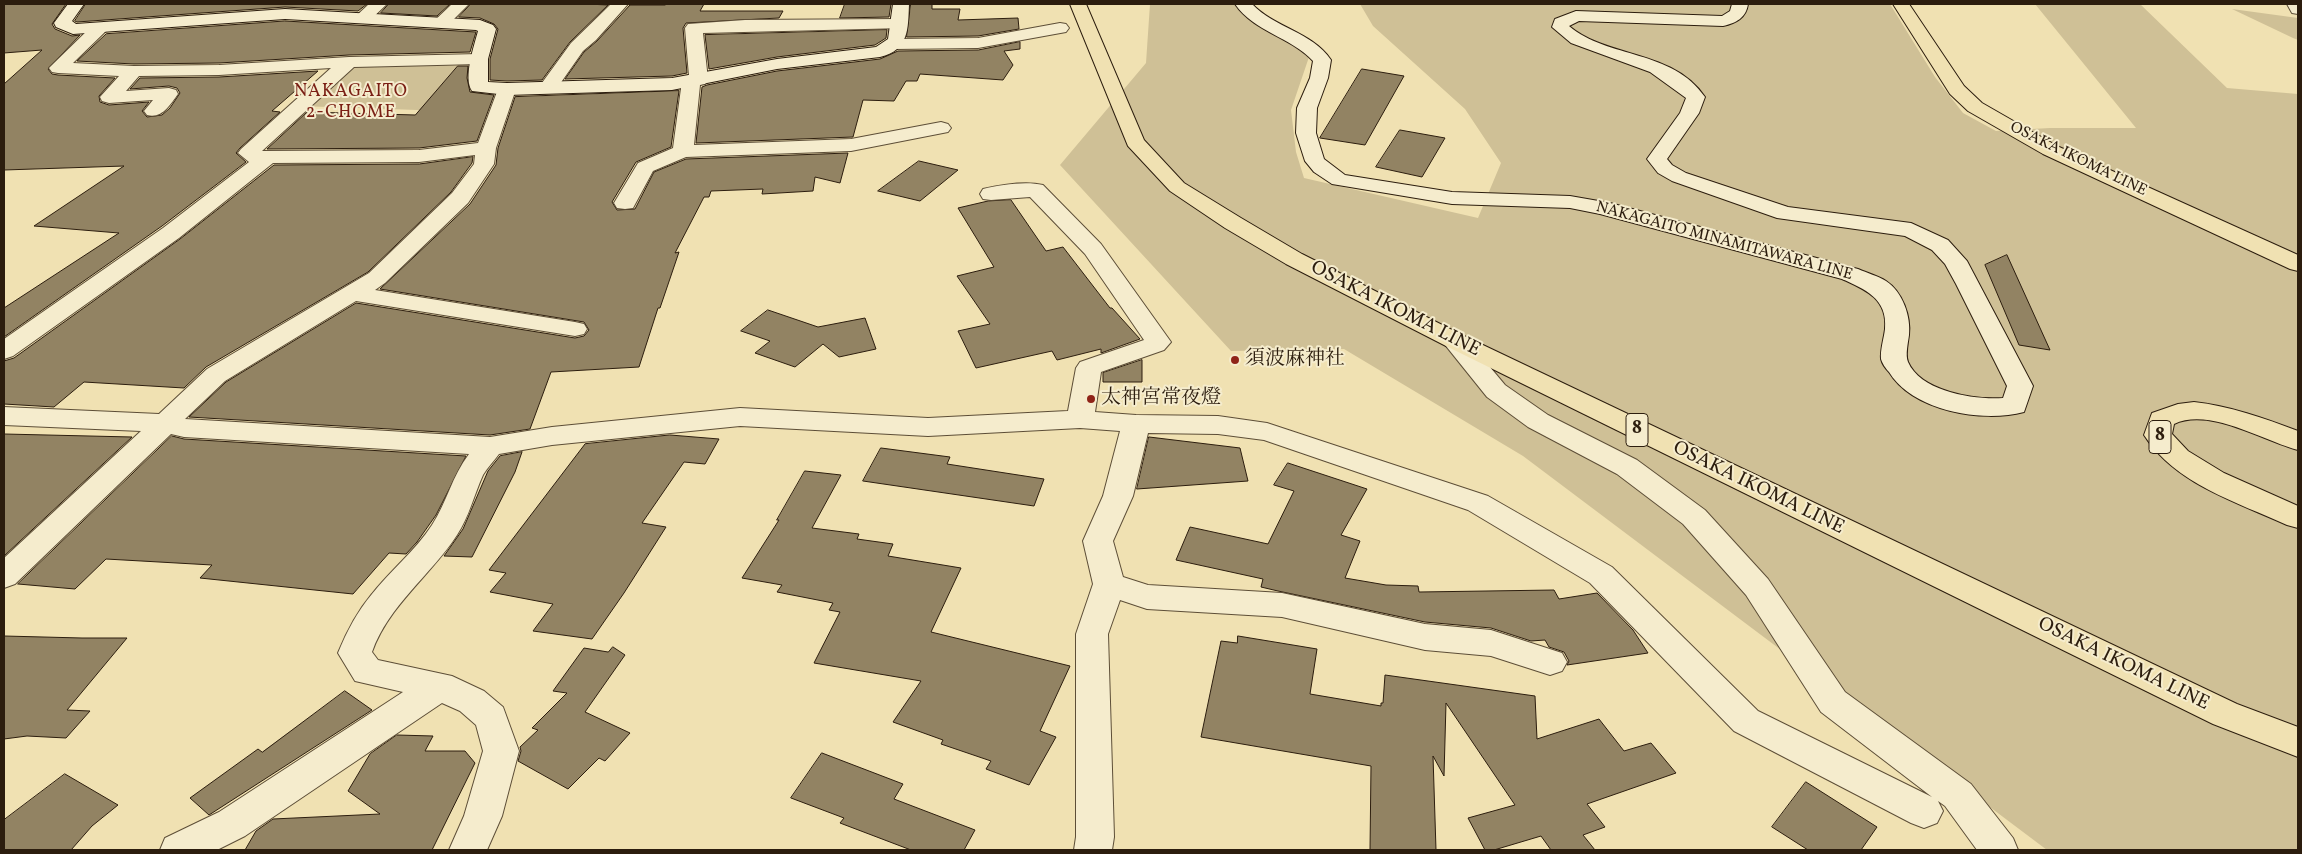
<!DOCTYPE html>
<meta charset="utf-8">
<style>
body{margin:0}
#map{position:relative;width:2302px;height:854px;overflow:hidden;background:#f0e1b2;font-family:Vollkorn,serif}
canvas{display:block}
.frame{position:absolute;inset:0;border:5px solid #2c1d0e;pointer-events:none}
</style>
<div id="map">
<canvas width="2302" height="854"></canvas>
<div class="frame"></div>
</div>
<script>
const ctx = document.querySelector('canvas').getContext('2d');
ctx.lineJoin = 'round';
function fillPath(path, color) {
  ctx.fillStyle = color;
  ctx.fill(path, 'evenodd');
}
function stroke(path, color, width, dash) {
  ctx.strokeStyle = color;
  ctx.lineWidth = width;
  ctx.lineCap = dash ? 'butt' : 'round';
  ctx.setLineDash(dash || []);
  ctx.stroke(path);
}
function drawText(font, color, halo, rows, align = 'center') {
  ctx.font = font + ' Vollkorn,"Noto Serif JP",serif';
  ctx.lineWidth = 4;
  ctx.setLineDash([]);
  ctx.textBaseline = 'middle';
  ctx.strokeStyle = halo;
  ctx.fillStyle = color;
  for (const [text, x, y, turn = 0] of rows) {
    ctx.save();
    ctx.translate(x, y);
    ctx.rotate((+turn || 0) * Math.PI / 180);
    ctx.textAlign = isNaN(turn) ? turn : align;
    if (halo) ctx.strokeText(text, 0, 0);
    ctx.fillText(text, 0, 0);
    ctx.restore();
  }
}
fillPath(new Path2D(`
 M1150,4H1235L1237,8L1309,57L1291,110L1296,152L1304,178L1478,218L1501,163L1465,109L1373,26L1360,4H1890L1935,77L1963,113L1996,131L2050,128H2136L2035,4H2140L2227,88L2298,94V850H2047L1523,456L1344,349L1231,351L1060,165L1146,63Z
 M2232,9L2298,18V40L2293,38Z
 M365,64L469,66L473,85L447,111L298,106L355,67Z`), '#cfc096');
const building = new Path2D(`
 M4,4H66L52,24L55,29L72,36L80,35L48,69L52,74L58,75L115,78L99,96L100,102L109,105L149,102L142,111L147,117L162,115L170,108L180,93L177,88L169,86L130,89L140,78L219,77L318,71L272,111L280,112L240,148L236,153L246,162L162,226L4,337V308L119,233L34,226L124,166L4,170V84L42,50L4,53Z
 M86,4H367L358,11L285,7L77,22L75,21Z
 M389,4H450L437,16L381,13Z
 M471,4H587L608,5L570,42L542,80L507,81L490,80V59L498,29L494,24L480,18L459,17Z
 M666,4H704L700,11H783L779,18L686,23L683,28L687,73L672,76L565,79L584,52L597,41L630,5H665Z
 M845,4H891L889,17L840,18Z
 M911,4H932V9H960L958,20L1018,18L1019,29L978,36L907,37Z
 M285,21L476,32L470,52L349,55L219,63L134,64L77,61L106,34Z
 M887,30L886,38L875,45L777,57L709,69L705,35Z
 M1020,42V49L1004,51L1013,65L1003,80L920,74L917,81H906L894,101L863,100L853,137L696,143L702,87L707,85L777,71L880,59L898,51L978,50Z
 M458,66H468L467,78L470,92L494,95L477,141L419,148L267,149L307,112L415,115Z
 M1362,69L1404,76L1365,145L1320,138Z
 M679,91L671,147L636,162L612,202L617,210L635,209L654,172L686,159L848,153L840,183L815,177L813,191L762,194L763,189L711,191L709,197H704L675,253L679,252L660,308H658L639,367L551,372L530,429L490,435L189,417L226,382L356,303L575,338L584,336L589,330L584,322L380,289L470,204L496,165L498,148L515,97Z
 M1400,130L1445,138L1422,177L1376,167Z
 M473,157L472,163L451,192L368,272L206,367L184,388L84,382L54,407L4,404V361L14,358L180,239L274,165L419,164Z
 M919,161L958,170L920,201L878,191Z
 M1011,200L1046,251L1063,247L1110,308H1112L1140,339L1101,353V349L1057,360L1052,351L976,368L958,331L990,324L957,276L994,267L958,208L988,201Z
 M2007,255L2050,350L2019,345L1985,265Z
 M768,310L818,327L865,318L876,349L839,357L823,344L795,367L755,353L770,341L741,331Z
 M1142,360V382H1103V373Z
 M4,434L132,437L4,556Z
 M670,435L719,439L705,464L684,462L642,523L666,527L624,593L592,639L533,631L553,604L490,592L506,573L489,570L585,444Z
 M172,436L184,439L466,456L436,515L417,542L406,554L389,553L353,594L200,578L212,565L106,559L75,589L18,584Z
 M1149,437L1240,448L1248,481L1137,489Z
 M881,448L950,457L947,464L1044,479L1034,506L863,481Z
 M522,452L515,472L472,557L444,556L463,529L488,471L500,456Z
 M1288,463L1367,489L1341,535L1360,541L1345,578L1386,585L1418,586L1419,592L1554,590L1559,599L1597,593L1633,630L1648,653L1567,665L1569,661L1564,652L1549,647L1545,640L1531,641L1491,628L1425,622L1278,591L1261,587L1263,579L1176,560L1190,527L1268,544L1294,491L1274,485Z
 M805,471L841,475L812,528L859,534L857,539L893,544L888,556L961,568L931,632L1070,666L1040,731L1056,737L1029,785L986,769L991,761L941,744L943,740L893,722L921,681L814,663L840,612L829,610L833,603L777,592L782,585L742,578L779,520H777Z
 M4,636L82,638H127L67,710L90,711L66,738L27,736L4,739Z
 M1238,636L1317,649L1310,694L1381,706V703H1383L1385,675L1535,696L1537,739L1599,719L1624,751L1651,743L1676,773L1587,804L1605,827L1583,835L1595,850H1551L1541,836L1494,850H1485L1468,818L1515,805L1446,703L1444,776L1433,756L1436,850H1370L1371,766L1201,737L1221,641L1237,643Z
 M613,647L625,655L585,712L630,733L605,761L599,758L568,789L518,761L521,751L520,747L538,730L532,728L567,693L553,691L584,648L608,652Z
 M345,691L372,710L209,815L190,798L258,749L262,752Z
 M397,735L433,736L425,751H465L475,763L432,850H245L256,831L273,819L380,814L348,791L370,754Z
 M822,753L903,784L894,799L975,830L964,850H911L840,823L844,818L791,798Z
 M65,774L118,805L92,826L71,850H4V820Z
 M1806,782L1877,827L1861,850H1808L1772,827Z`);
fillPath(building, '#928363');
stroke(building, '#2c1d0e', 1);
const minor = new Path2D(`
 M369,4H387L369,21H357L355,17Z
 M452,4H469L447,26H435L433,22Z
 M611,4H628L596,40L583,51L555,91L548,93L541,91L539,87L571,43Z
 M2287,4H2298V14L2292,13Z
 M899,19L905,20L907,24L905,28L703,33L708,80L705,84L700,85L694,145L851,139L941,122L948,124L951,128L948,132L851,151L686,157L653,171L633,208L625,209L617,208L614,203L638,163L673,148L682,81L684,77L689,76L685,28L688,24L745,20Z
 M100,23L106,24L109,28L73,63L134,66L219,65L349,57L479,54L485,55L488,59L485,63L479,64L354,67L262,151L419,150L478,143L498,89L500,85L507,83L514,85L516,89L496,148L494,164L468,203L385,283L375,290L575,322L584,324L587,329L584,334L575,336L356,301L225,381L185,419L490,437L552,427L740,408L928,418L1068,411L1076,368L1080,362L1144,340L1085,254L1030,197L991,200L983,199L980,194L983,189C1001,185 1025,181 1043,185L1101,244L1171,342L1164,350L1101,372L1095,412L1136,415L1218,416L1267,423L1488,496L1612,567L1758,711L1932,797L1821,712L1746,595L1683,524L1617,474L1528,427L1487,397L1442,341L1446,336L1455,333L1464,336L1505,385L1548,415L1637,460L1705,510L1768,579L1845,692L1971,784L2013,838L2018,850H1977L1945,806L1938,801L1943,811L1937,823L1924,828L1911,823L1734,731L1590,583L1468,510L1264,440L1218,434L1148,433L1133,496L1113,541L1123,577L1148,585L1282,593L1425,624L1491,630L1562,653L1567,662L1562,671L1550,675L1491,656L1425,650L1282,617L1147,609L1120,600L1108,634L1114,837L1112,850H1074L1076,837V634L1093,584L1083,541L1103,496L1120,431L1080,428L928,436L740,426L552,445L499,454C494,461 487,468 483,475C474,495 469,517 457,535C431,575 388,606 372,652L378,660L452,676L484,691L503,707L519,751L502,816L487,850H449L464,816L483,751L476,725L460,711L442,703L245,836L217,850H160L165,838L219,812L403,692L355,681L338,653C347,631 357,612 372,594C391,570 415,551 432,525C447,502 452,476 469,454L184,437L171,434L15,584L4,588V558L141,431L4,425V407L159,414L207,369L369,273L452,193L474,164L475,155L419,162L273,163L179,238L13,356L4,359V339L163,228L249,162L238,153L241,149L331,68L219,75L139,76L126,91L169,88L176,90L178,94C170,105 162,119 147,115L144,111L153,100L109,103L102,101L100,97L119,76L58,73L52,72L49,68L94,24Z
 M1060,23L1066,24L1069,28L1066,32L978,48L894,49L888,48L885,44L888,40L894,39L978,38Z`);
const secondary = new Path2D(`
 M68,4H84L72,21L76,24L285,9L480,20L493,25L496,29L488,59V82L507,83L672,78L777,59L876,47L888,39L893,4H909C908,29 909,50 880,57L777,69L672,90L507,95L472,91C463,78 474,46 478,31L476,30L285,19L73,34L56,27L54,23Z
 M1235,4H1252C1275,28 1312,32 1331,60L1328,78L1317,108L1316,133L1324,159L1345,175L1452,192L1570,196L1610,203L1858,269C1867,273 1878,276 1886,281C1903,292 1911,317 1909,335C1908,343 1905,355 1908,362C1921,392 1975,400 2003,398L2007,386L1956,284L1945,264L1932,250L1905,236L1777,218L1672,181L1658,173L1647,159L1680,113L1686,98L1650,72L1571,43L1552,27L1555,19L1576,11L1722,16L1730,11L1732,4H1748C1746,18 1736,23 1723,26L1579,21L1569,26C1608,59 1672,49 1705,97L1699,113L1667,159L1672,165L1686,173L1788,207L1911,223L1948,240L1967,261L2033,386L2024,412C1982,423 1913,411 1889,372C1886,369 1882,363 1881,359C1880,350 1884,338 1885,329C1888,298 1864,289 1842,279L1600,214L1570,208L1452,204L1332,184L1314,172L1305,161L1296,133L1297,108L1310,78L1313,61C1291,37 1254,32 1235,4Z`);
const primary = new Path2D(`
 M1070,4H1086L1144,140L1184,183L1241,218L1302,254L1464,336L2237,704L2298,727V757L2213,724L1446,346L1286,264L1225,228L1170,191L1128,146Z
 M1893,4H1909L1964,86L1982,103L2057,146L2298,255V271L2290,269L2043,154L1968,111L1950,94Z
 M2194,402C2230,406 2264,418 2298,431V450C2263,441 2210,407 2174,424L2172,434L2188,451L2224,473L2298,506V528L2287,525C2237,502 2175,484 2144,435L2152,413L2178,404Z`);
stroke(minor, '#5d4e37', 2);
stroke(secondary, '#2c1d0e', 2);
stroke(primary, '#2c1d0e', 2);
fillPath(minor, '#f5eccd');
fillPath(secondary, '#f5eccd');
fillPath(primary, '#f0e1b2');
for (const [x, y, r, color] of [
 [1235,360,5,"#8f2418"],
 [1091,399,5,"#8f2418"]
]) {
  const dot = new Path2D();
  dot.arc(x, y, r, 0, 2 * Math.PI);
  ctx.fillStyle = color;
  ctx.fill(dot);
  stroke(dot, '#f5eccd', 2);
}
drawText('16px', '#2c1d0e', '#f5eccd', [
 ["OSAKA IKOMA LINE",2078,160,26],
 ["NAKAGAITO MINAMITAWARA LINE",1724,242,15]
]);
ctx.letterSpacing = '1px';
drawText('18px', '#7a1f14', '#f5eccd', [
 ["NAKAGAITO",351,93],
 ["2-CHOME",351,114]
]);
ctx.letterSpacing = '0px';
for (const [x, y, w] of [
 [1637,430,22],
 [2160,437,22]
]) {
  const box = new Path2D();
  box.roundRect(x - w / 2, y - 16.5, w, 33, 4);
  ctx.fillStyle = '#f5eccd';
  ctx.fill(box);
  stroke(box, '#2c1d0e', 1);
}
drawText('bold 19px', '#2c1d0e', null, [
 ["8",1637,430],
 ["8",2160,437]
]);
drawText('20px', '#2c1d0e', '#f5eccd', [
 ["OSAKA IKOMA LINE",1395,310,27],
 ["OSAKA IKOMA LINE",1758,489,26],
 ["OSAKA IKOMA LINE",2123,665,26]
]);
drawText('20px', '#2c1d0e', '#f5eccd', [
 ["須波麻神社",1245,360],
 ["太神宮常夜燈",1101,399]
], 'left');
</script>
